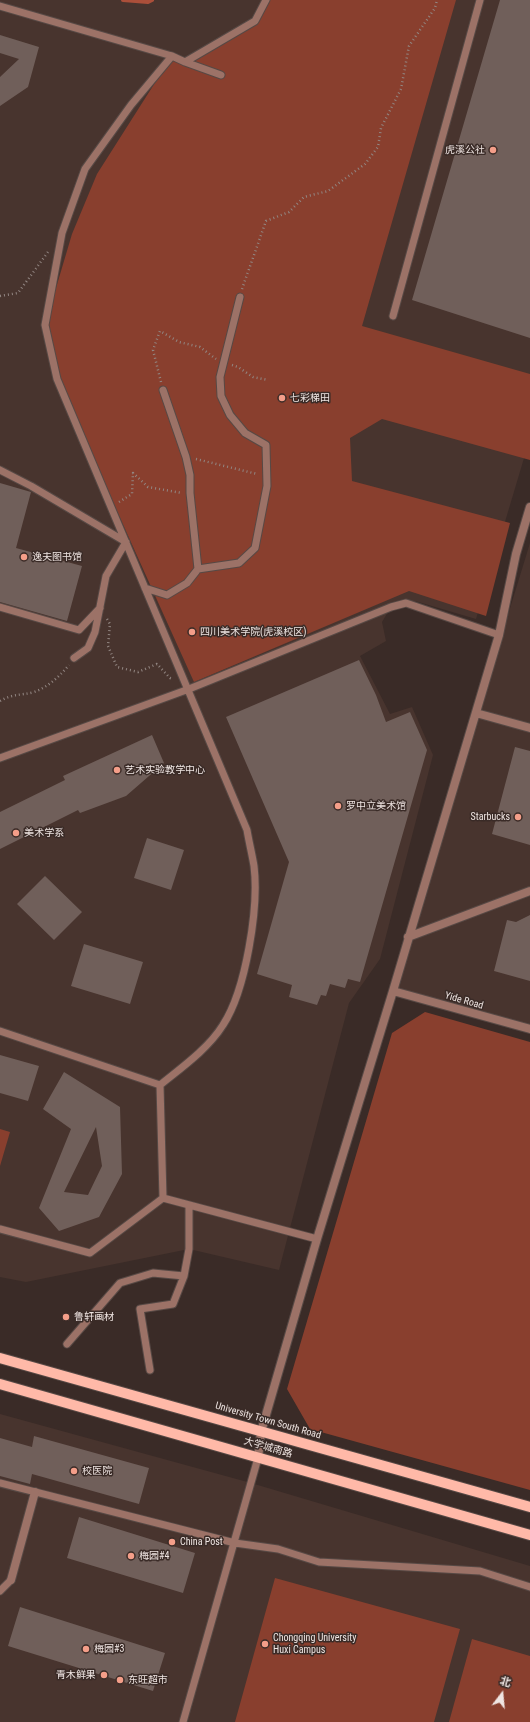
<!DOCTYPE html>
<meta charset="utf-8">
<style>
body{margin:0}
#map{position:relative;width:530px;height:1722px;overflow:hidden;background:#3a2b27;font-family:"Roboto Condensed","Noto Sans SC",sans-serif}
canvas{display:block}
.north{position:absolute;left:482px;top:1674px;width:40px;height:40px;-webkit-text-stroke:3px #3a2b27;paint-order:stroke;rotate:16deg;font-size:11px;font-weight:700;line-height:16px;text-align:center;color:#efe5e2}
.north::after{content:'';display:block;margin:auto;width:14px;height:18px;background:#efe5e2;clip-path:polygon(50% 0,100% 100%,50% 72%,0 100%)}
</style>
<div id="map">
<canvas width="530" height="1722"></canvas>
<div class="north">北</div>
</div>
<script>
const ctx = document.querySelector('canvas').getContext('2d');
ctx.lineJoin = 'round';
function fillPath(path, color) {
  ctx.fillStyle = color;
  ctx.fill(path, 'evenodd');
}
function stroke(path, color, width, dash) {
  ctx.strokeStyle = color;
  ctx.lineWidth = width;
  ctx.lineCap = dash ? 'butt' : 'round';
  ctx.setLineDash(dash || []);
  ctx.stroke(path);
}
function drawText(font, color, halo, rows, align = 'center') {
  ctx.font = font + ' "Roboto Condensed","Noto Sans SC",sans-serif';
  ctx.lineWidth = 3;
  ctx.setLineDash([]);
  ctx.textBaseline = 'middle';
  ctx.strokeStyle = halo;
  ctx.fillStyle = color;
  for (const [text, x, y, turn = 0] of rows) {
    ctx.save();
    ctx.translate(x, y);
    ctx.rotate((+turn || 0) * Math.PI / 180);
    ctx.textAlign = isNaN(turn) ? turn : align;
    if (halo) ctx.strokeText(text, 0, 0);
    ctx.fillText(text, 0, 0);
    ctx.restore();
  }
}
fillPath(new Path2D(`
 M0,0H530V438L476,619L415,601L391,607L382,622L386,641L360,656L390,714L412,707L433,755L380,959L349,1003L279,1270L189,1249L26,1282L0,1277Z
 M530,543V1030L393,991Z
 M0,1414L251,1483L530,1566V1722H0Z`), '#48342e');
fillPath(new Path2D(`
 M266,0H456L362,326L530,374V460L382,419L350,438L352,481L510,523L486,616L409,591L194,682L61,387L45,325L72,234L97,174L172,56L185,62L255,21Z
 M425,1012L530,1042V1490L310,1429L287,1389L392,1033Z
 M0,1129L10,1132L0,1166Z
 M275,1578L460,1629L434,1722H235Z
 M472,1639L530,1656V1722H449Z`), '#893f2e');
stroke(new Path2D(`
 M123,0L148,2L152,0`), '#ab4f3a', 4);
fillPath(new Path2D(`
 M500,0H530V338L412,300Z
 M0,35L39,47L28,87L0,106V77L19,59L0,53Z
 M0,483L31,492L16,548L82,566L67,621L0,602Z
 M359,660L376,695L386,722L410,712L427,750L360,982L348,979L345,988L330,984L326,996L321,995L317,1005L289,997L292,985L257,974L289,862L226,717Z
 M152,735L164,763L126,796L80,813L78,810L0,849V812L65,780L63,776Z
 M515,747L530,751V845L492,834Z
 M147,838L184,850L171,890L134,878Z
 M45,876L82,912L54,940L17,904Z
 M530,915V981L494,971L507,920L516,922Z
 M84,944L143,962L130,1004L71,986Z
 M0,1055L39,1066L28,1101L0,1093Z
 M64,1072L120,1107L122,1174L99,1217L59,1231L39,1208L71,1129L43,1109ZM96,1127L102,1166L88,1195L64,1192Z
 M34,1436L149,1468L139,1504L32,1474L30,1484L0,1476V1438L32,1447Z
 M79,1517L195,1553L183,1593L67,1558Z
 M20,1607L165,1653L153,1691L8,1646Z`), '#705f5a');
const lane = new Path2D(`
 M0,6L172,56L185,62L255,21L266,0
 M172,56L131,105L85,169L62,233L45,325L57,379L247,830C249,842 252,854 254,866C259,907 246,990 223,1025C208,1049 181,1068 160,1085L163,1198L317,1239
 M185,62L221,75
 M393,316L480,0
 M163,390L186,457L190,475V493L198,569
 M0,470L31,486L126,542L106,576L95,632L88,648L74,658
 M145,588L167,595L187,583L198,569L239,563L255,548L267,486L266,445L245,433L230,415L221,396L220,377L240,297
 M0,607L79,630L100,608
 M0,758L189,689L391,607L406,603L499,635
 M0,1031L160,1085
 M0,1229L90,1253L163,1198
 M67,1344L120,1283L153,1273L184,1276L189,1249V1205
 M150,1370L140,1309L173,1304L184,1276
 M0,1483L235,1543L278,1549L319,1562L480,1571L530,1587
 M0,1591L11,1580
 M183,1722L258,1458`);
const street = new Path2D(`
 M476,713L530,728
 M408,937L530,891
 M393,991L530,1029
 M258,1458L261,1432L317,1239L393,991L499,635L516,554L530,507
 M11,1580L35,1492`);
const primary = new Path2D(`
 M0,1358L530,1507
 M0,1384L530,1535`);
stroke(lane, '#574945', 9);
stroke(street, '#574945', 10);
stroke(primary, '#574945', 12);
stroke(new Path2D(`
 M242,289L266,221L289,212L304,197L328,191L365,164L378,147L381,128L401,89L409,46L435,8L437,0
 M0,296L18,293L48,252
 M232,365L238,367L253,377L268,380
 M161,382L153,350L160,331L179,342L200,347L216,359
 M196,459L257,474
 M119,502L132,494L133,473L148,487L182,493
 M107,619L110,624L108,646L117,667L138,672L157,664L170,678L173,679
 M0,701C14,693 20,696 34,692C48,687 59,677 69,665`), '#928682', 2.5, [1, 3]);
stroke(lane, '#9c7267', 7);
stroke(street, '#9c7267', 8);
stroke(primary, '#ffb9a8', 10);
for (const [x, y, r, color] of [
 [493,150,4,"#f49e89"],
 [282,398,4,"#f49e89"],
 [24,557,4,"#f49e89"],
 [192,632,4,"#f49e89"],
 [117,770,4,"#f49e89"],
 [338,806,4,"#f49e89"],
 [518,817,4,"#f49e89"],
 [16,833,4,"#f49e89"],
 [66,1317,4,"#f49e89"],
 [74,1471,4,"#f49e89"],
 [172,1542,4,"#f49e89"],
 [131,1556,4,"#f49e89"],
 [265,1644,4,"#f49e89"],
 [86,1649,4,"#f49e89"],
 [104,1675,4,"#f49e89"],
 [120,1680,4,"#f49e89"]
]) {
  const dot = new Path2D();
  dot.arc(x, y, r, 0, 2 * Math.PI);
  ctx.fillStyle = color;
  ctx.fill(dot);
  stroke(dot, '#3a2b27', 1.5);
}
drawText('10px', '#efe5e2', '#3a2b27', [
 ["虎溪公社",485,150,"right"],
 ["七彩梯田",290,398],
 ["逸夫图书馆",32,557],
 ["四川美术学院(虎溪校区)",200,632],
 ["艺术实验教学中心",125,770],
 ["罗中立美术馆",346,806],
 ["Starbucks",510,817,"right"],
 ["美术学系",24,833],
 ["鲁轩画材",74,1317],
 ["校医院",82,1471],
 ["China Post",180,1542],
 ["梅园#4",139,1556],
 ["Chongqing University",273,1638],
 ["Huxi Campus",273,1650],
 ["梅园#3",94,1649],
 ["青木鲜果",96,1675,"right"],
 ["东旺超市",128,1680]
], 'left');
drawText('10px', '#efe5e2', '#3a2b27', [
 ["Yide Road",464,1001,16],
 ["University Town South Road",268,1421,16],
 ["大学城南路",268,1448,16]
]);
</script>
